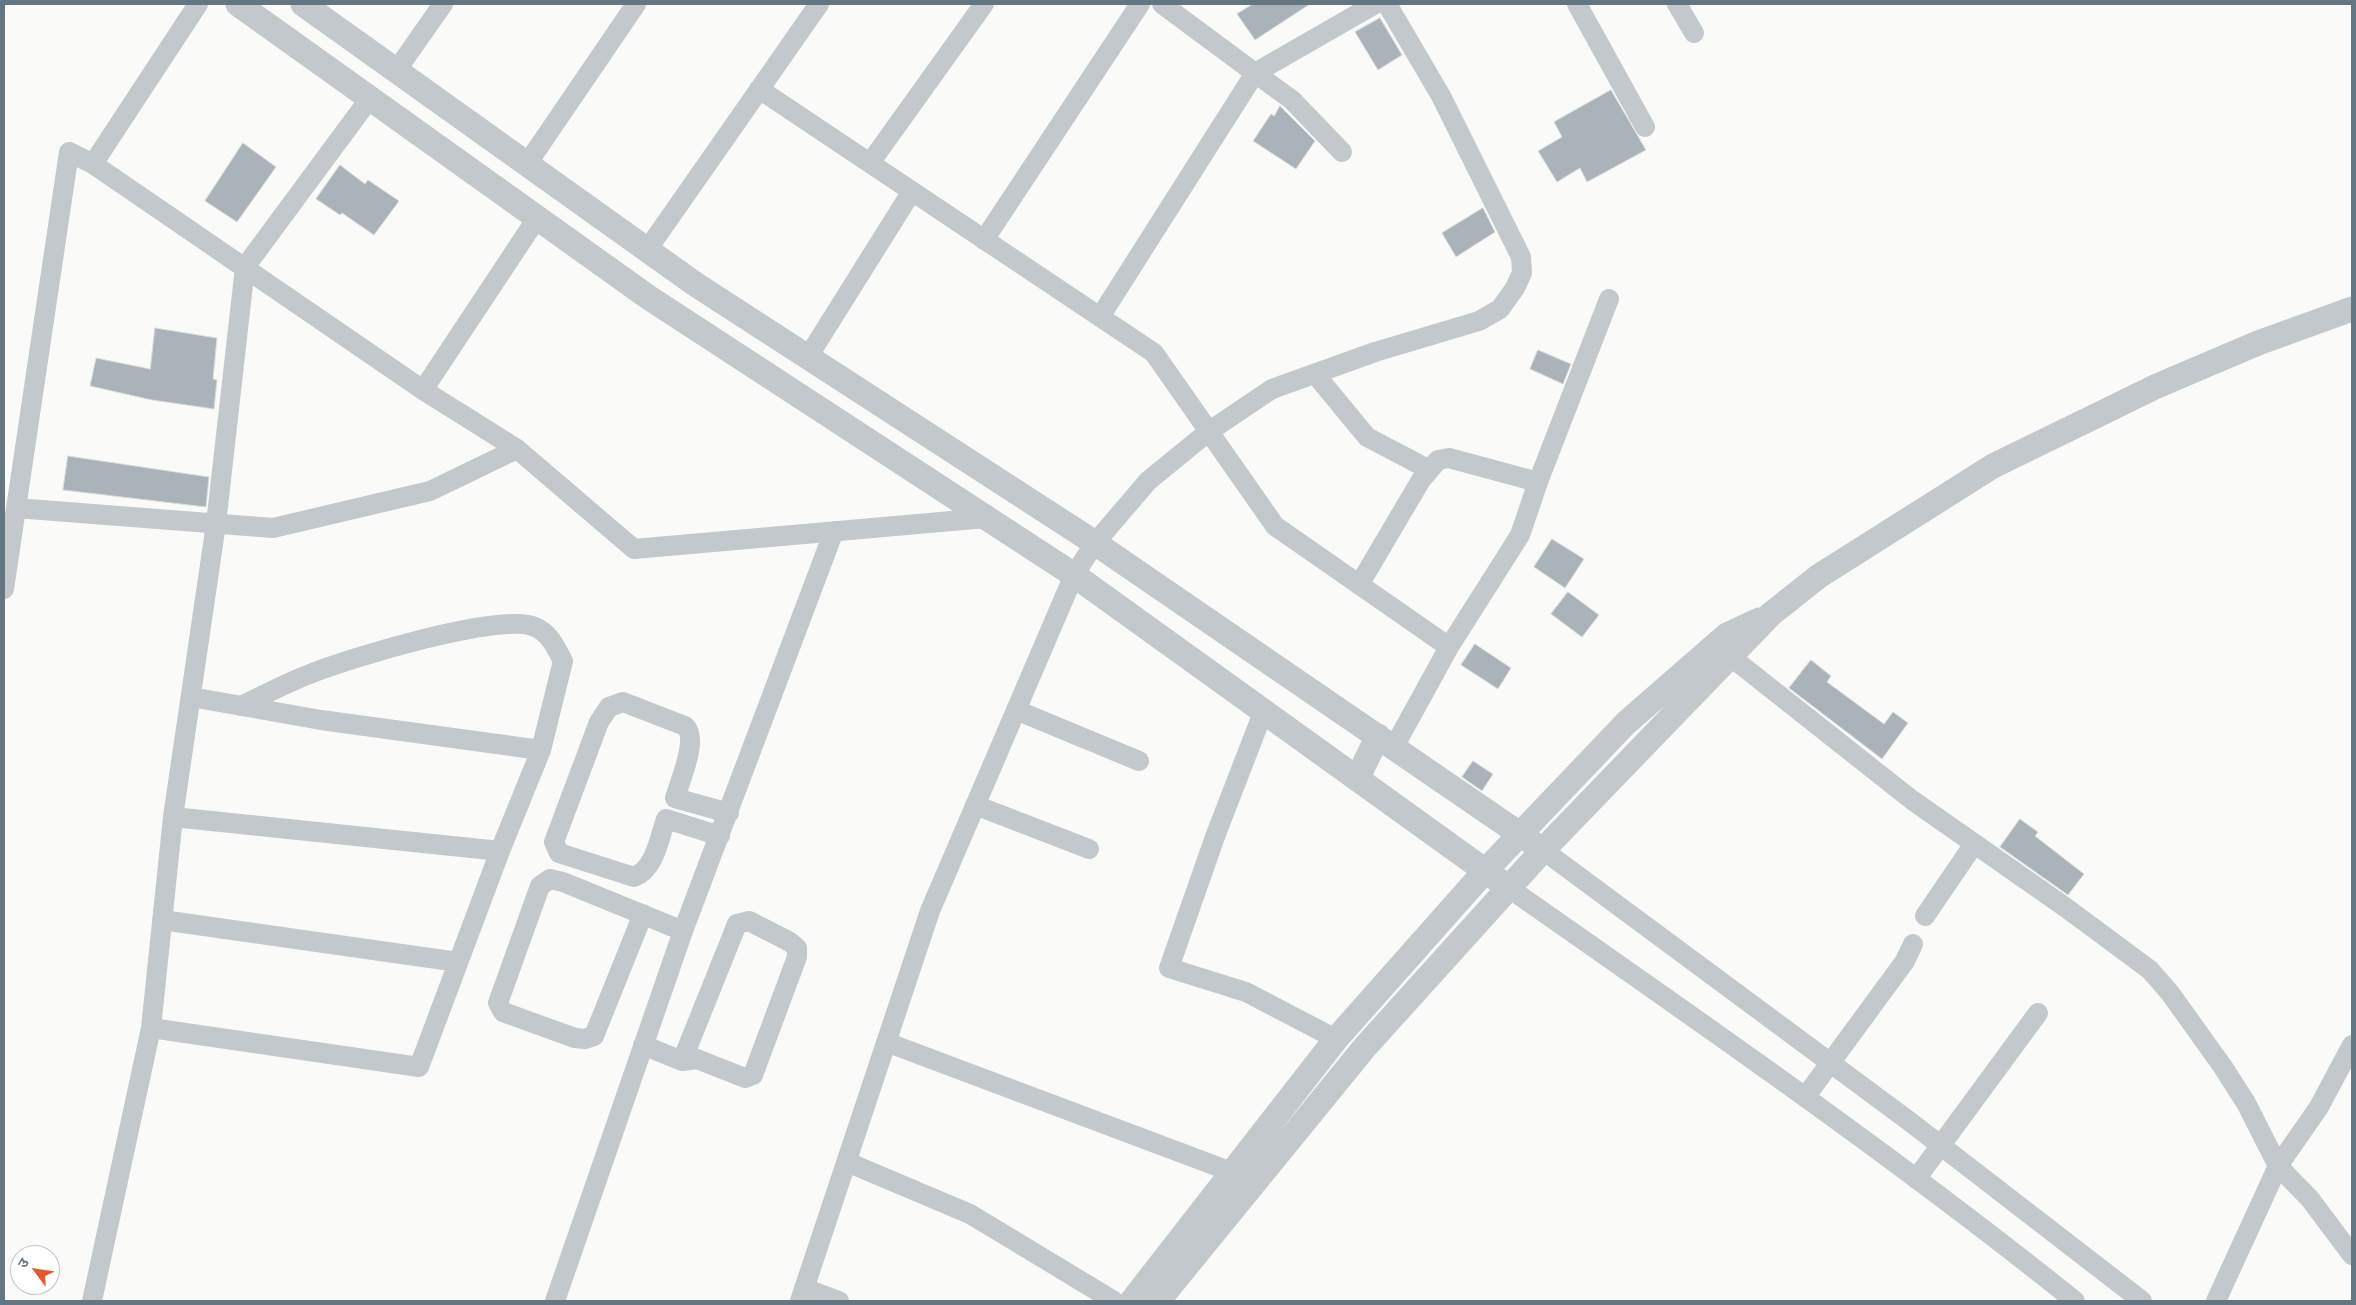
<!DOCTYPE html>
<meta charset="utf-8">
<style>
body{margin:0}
#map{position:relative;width:2356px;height:1305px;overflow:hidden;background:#fafaf8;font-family:"Open Sans","Noto Sans Devanagari",sans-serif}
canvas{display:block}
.frame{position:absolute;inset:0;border:5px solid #657683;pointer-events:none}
.north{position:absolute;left:10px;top:1245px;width:50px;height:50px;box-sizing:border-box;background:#fff;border:1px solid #c1c8cd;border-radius:50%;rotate:301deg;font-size:14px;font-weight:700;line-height:20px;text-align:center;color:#657683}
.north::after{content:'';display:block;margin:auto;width:18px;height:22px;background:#e4572e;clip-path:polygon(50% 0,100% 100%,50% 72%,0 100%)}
</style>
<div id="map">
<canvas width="2356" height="1305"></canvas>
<div class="frame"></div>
<div class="north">उ</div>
</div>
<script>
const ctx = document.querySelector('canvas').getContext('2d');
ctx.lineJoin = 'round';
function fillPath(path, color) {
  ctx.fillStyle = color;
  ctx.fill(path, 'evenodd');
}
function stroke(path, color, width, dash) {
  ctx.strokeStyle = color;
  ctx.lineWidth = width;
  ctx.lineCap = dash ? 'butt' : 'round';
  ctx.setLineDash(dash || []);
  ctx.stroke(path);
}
const building = new Path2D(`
 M1253,4H1310L1255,40L1237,14Z
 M1380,18L1402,55L1378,70L1355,32Z
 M1611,90L1646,150L1587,182L1580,168L1557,182L1538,151L1562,137L1554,122Z
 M1280,106L1315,141L1296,169L1253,141L1271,114L1274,116Z
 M243,143L276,167L237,222L205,201Z
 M340,165L365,184L368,180L399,201L374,235L342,213L340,215L316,199Z
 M1483,208L1495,232L1456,257L1442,233Z
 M155,328L217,338L213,379L217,380L214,409L152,400L90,386L96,358L150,369Z
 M1538,350L1571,364L1563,384L1530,369Z
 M68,456L209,477L206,507L63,490Z
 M1552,539L1584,559L1565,588L1534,567Z
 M1568,592L1599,615L1582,637L1551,614Z
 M1475,644L1511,668L1498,689L1461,665Z
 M1811,660L1831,676L1827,682L1884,724L1893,712L1908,723L1882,759L1789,688Z
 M1473,761L1493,774L1482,791L1462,777Z
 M2020,819L2038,832L2035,836L2084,874L2068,895L2000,847Z`);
fillPath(building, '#aab3b9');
stroke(building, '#dcdcda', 1);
stroke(new Path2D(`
 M1162,4L1255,73L1375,4
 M1577,4L1645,127
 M1677,4L1694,33
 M396,71L443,4
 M759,89L1154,353L1275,526L1449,647
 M870,163L984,4
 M93,164L198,4
 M527,164L636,4
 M984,240L1140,4
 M647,250L819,4
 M1100,317L1255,73L1292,100L1342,152
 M808,357L912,191
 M1315,374L1367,437L1428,469
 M423,390L537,218
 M16,508L273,528L430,491L517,449
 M1359,585L1421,480L1438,460L1449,458L1538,482
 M4,589L69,152L93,164L423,390L517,449L634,549L986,518
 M1731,657L1912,800L2065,907L2150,970L2170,993L2223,1067L2246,1103L2278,1166L2310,1199L2352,1255
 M191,697L321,720L541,750
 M1016,710L1139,761
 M1264,710L1216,834L1169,968L1246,992L1336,1039
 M1394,747L1449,647L1520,535L1538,482L1609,299
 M975,805L1089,849
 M173,817L500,851
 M720,836L666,819C659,839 655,869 634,877L559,853L554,842L599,722L609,707L623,702L685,726C699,739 680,780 675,798L729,813
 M1543,850L1909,1121L2142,1301
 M1509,888C1700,1022 1893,1155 2075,1301
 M643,914L594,1036L585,1039L575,1038L503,1012L498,1003L540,886L550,879L563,882L683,931
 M1925,916L1974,844
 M162,920L458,962
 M151,1028L419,1067L500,851L541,750L563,661C556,648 550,633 535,627C502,611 347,659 310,674C286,683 264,695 241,706
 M886,1042L1232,1172
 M643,1045L682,1061L697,1059L745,1078L753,1075L797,957V948L790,942L749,921L737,924L682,1061
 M1806,1096L1905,961L1913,944
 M847,1162L970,1214L1114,1301
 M1916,1179L2038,1013
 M804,1288L839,1301
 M92,1301L151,1028L173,817L216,524L245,267L370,98
 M555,1301L683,931L834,531
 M800,1301L930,911L1074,575L1095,543L1148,481L1208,432L1272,389L1375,352L1479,321L1500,309L1515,288L1522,273L1521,257L1441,96L1387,4
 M2216,1301L2278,1166L2319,1107L2352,1045`), '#c3c8cc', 20);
stroke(new Path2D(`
 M238,4L648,297L1074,575L1509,888
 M303,4L695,284L1095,543L1543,850
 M1357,779L1378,736
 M1132,1301L1336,1039L1485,871L1626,723L1727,635L1759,620
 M1158,1301L1365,1047L1543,850L1771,614L1819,576L1993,466L2157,386L2258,343L2352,309`), '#c3c8cc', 25);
</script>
